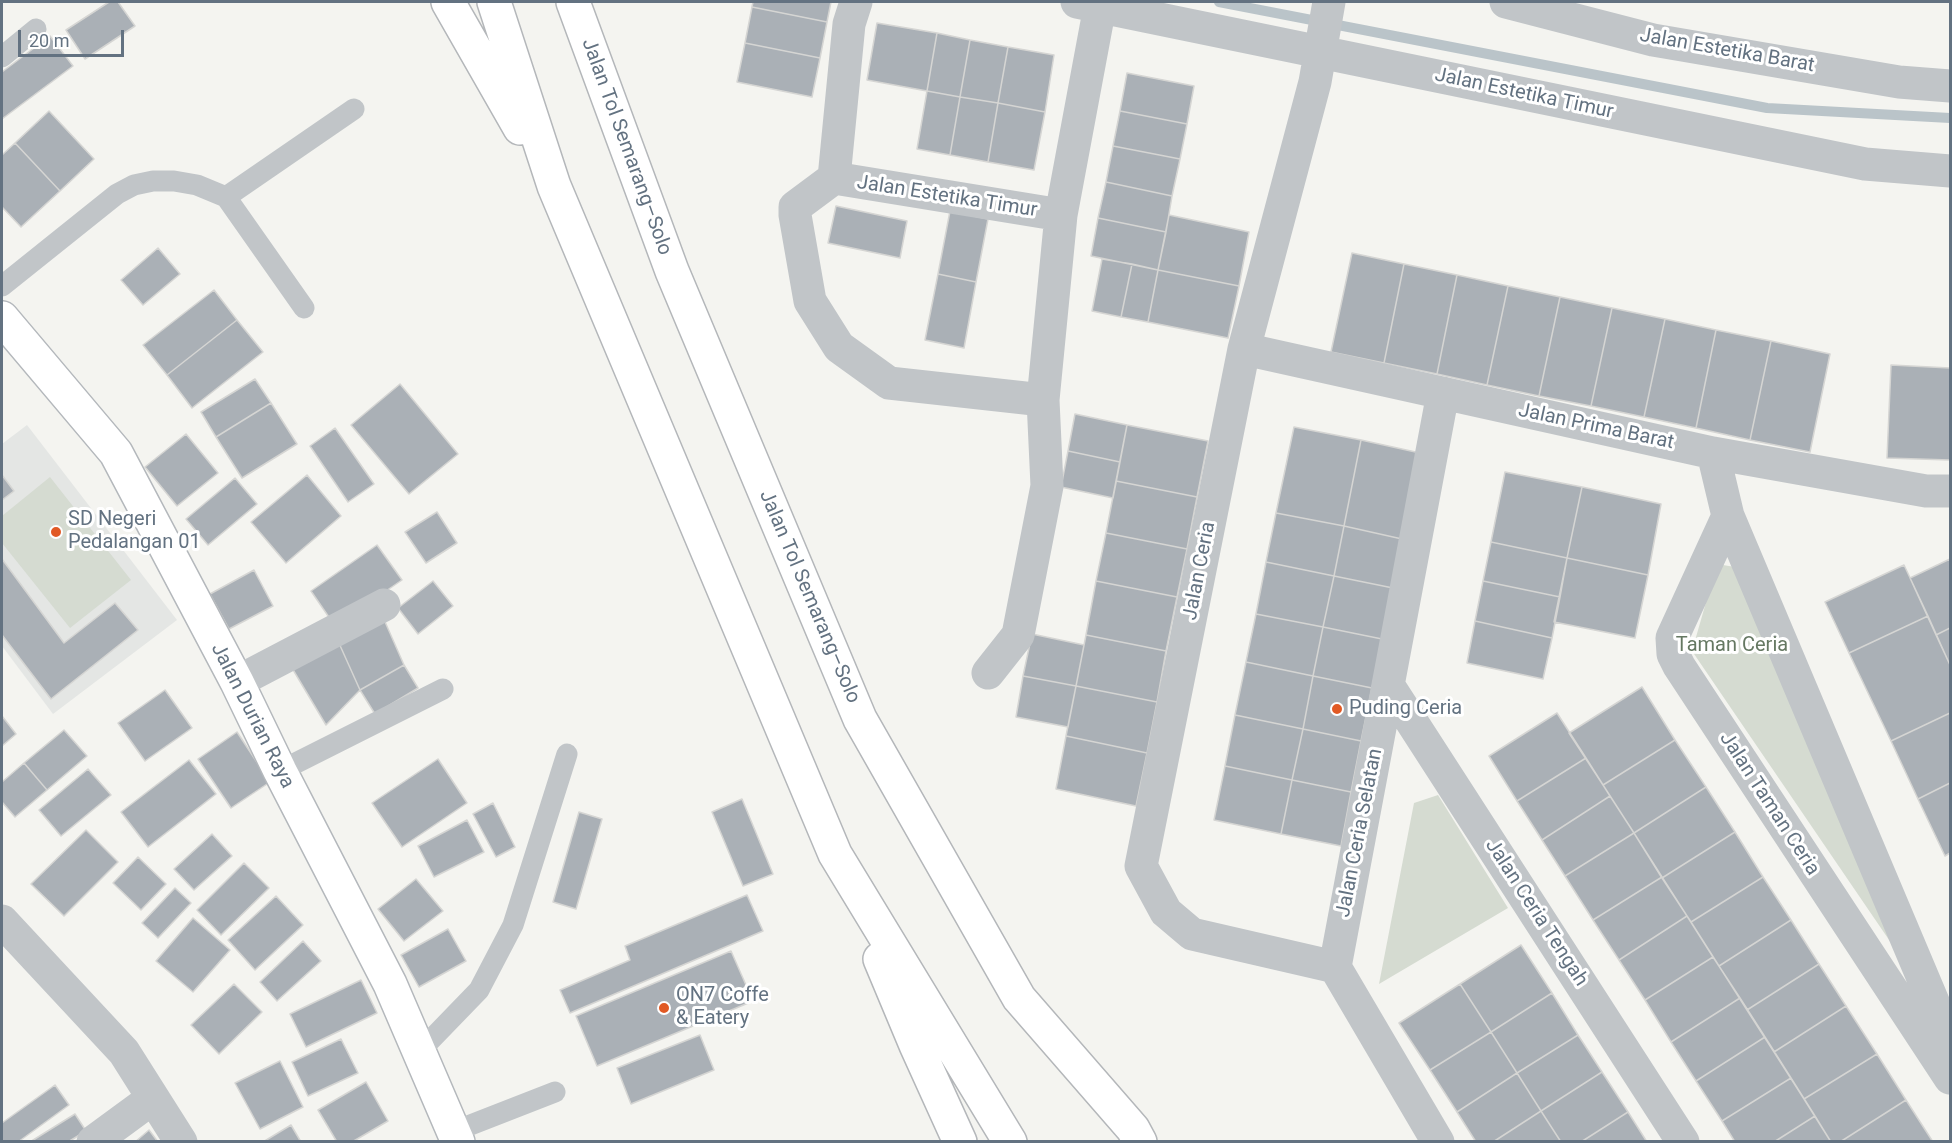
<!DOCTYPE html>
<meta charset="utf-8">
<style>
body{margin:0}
#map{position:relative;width:1952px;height:1143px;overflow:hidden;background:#f4f4f0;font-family:Roboto,sans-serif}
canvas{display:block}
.frame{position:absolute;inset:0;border:3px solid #637281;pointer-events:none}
.scale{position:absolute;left:18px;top:30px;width:106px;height:27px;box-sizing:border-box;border:3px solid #637281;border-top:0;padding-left:8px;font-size:18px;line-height:21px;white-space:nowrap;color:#637281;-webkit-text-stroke:4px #fff;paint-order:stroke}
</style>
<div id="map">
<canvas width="1952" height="1143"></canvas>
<div class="frame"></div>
<div class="scale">20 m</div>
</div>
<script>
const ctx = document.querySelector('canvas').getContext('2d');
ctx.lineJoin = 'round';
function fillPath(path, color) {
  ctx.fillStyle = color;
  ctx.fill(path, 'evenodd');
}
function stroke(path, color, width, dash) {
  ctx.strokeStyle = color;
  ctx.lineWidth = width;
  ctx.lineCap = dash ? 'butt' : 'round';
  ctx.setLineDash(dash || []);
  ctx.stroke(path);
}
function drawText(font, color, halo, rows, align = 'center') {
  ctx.font = font + ' Roboto,sans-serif';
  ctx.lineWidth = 6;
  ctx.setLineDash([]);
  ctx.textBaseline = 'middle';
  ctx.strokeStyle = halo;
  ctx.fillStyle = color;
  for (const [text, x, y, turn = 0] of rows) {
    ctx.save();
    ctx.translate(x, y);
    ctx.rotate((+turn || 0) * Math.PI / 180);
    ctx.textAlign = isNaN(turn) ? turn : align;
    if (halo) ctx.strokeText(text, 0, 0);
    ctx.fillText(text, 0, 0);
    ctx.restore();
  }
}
fillPath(new Path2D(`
 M27,425L177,620L53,714L2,646V444Z`), '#e4e6e4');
fillPath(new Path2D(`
 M50,477L131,580L70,628L2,543V516Z
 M1717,564L1735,567L1930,1000L1692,651Z
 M1438,795L1508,908L1379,984L1414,803Z`), '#d5dbd1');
stroke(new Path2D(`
 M1219,2L1767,108L1950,118`), '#bac4c9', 10);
const building = new Path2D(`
 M109,2H118L135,26L85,59L66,30Z
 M753,2H831L827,22L752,7Z
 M752,7L827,22L820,58L745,43Z
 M877,23L937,33L927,91L867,80Z
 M937,33L970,40L960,97L927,91Z
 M50,36L73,66L2,119V72Z
 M970,40L1008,47L998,103L960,97Z
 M745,43L820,58L812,97L737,82Z
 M1008,47L1054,55L1045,112L998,103Z
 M1127,73L1194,86L1187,124L1120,111Z
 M927,91L960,97L950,155L917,149Z
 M960,97L998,103L988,162L950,155Z
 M998,103L1045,112L1034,170L988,162Z
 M49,111L94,159L60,191L15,143Z
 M1120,111L1187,124L1180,159L1113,146Z
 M15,143L60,191L21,227L2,207V155Z
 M1113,146L1180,159L1172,196L1106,182Z
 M1106,182L1172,196L1166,232L1098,218Z
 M836,206L907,221L900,258L828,243Z
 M950,211L988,219L976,282L938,274Z
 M1169,215L1249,232L1239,286L1158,270Z
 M1098,218L1166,232L1158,270L1091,256Z
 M158,248L180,274L143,305L121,280Z
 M1352,253L1404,264L1384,363L1331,352Z
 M1102,259L1132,264L1121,317L1092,311Z
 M1132,264L1158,270L1148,322L1121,317Z
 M1404,264L1457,275L1437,374L1384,363Z
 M1158,270L1239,286L1228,338L1148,322Z
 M938,274L976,282L964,348L925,340Z
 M1457,275L1508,286L1487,385L1437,374Z
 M1508,286L1560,297L1539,396L1487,385Z
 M214,290L237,320L167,375L143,345Z
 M1560,297L1612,308L1591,406L1539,396Z
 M1612,308L1665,319L1644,417L1591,406Z
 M1665,319L1716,330L1696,428L1644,417Z
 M237,320L263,352L192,408L167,375Z
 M1716,330L1771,341L1750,440L1696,428Z
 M1771,341L1830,354L1810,452L1750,440Z
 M1891,365L1950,368V460L1887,458Z
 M255,379L271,403L216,437L201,412Z
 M400,384L458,454L409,494L351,425Z
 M271,403L297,444L242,478L216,437Z
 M1075,414L1127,425L1120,462L1068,451Z
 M1127,425L1208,441L1197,497L1116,481Z
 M1294,427L1361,440L1344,526L1276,513Z
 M335,428L374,484L348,502L310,446Z
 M186,434L218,473L177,506L145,467Z
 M1361,440L1420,453L1402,539L1344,526Z
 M1068,451L1120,462L1113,498L1061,487Z
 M1505,472L1582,487L1567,558L1491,542Z
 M2,475L14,491L2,500Z
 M307,475L341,516L286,563L251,522Z
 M235,478L257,504L208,545L186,519Z
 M1116,481L1197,497L1187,549L1106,533Z
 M1582,487L1661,504L1648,575L1567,558Z
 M437,512L457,543L426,563L405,532Z
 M1276,513L1344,526L1334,576L1266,562Z
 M1344,526L1402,539L1393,588L1334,576Z
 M1106,533L1187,549L1177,597L1096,581Z
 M1491,542L1567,558L1560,597L1483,581Z
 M377,545L402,580L335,626L311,591Z
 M1567,558L1648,575L1635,638L1554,622Z
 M2,559L64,643L115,603L138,630L51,699L2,635Z
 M1950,559V628L1936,635L1910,578Z
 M1266,562L1334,576L1323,627L1256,614Z
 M1904,565L1928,616L1849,653L1825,602Z
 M254,570L273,606L229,629L210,594Z
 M1334,576L1393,588L1382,639L1323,627Z
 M433,581L453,606L418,634L398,608Z
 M1096,581L1177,597L1166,651L1086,635Z
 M1483,581L1560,597L1552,638L1475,621Z
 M1256,614L1323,627L1313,676L1246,662Z
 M382,615L404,665L360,690L338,641Z
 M1928,616L1950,665V713L1891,741L1849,653Z
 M1475,621L1552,638L1543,679L1467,663Z
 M1323,627L1382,639L1372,688L1313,676Z
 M1950,628V665L1936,635Z
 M1032,634L1084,645L1076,686L1023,676Z
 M1086,635L1166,651L1157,702L1076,686Z
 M338,641L360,690L326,725L292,668Z
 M1246,662L1313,676L1303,729L1235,715Z
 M404,665L418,688L375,714L360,690Z
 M1023,676L1076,686L1068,727L1016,717Z
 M1313,676L1372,688L1361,741L1303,729Z
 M1076,686L1157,702L1147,753L1066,736Z
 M1642,687L1675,740L1603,785L1569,733Z
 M165,690L192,728L145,761L118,723Z
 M1557,713L1586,758L1517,801L1489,756Z
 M1950,713V783L1918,799L1891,741Z
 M1235,715L1303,729L1292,780L1225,766Z
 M2,716L16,734L2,746Z
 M1303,729L1361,741L1351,792L1292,780Z
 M64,730L87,756L47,790L24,763Z
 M237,732L270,782L231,808L198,759Z
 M1066,736L1147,753L1136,806L1056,789Z
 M1675,740L1706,787L1634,833L1603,785Z
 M1586,758L1610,796L1542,840L1517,801Z
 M438,759L467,803L402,847L372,803Z
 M189,760L216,794L148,847L121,812Z
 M24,763L47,790L15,817L2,802V782Z
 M1225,766L1292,780L1281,834L1214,820Z
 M88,769L111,795L61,836L39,810Z
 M1292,780L1351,792L1341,846L1281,834Z
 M1950,783V853L1945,856L1918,799Z
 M1706,787L1735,832L1662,878L1634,833Z
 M1610,796L1634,833L1565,876L1542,840Z
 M742,799L773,874L743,886L712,812Z
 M493,803L515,847L496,857L473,814Z
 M579,812L602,819L576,909L553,902Z
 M467,820L484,852L434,877L418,846Z
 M86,830L118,862L64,916L31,884Z
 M1735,832L1763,877L1691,922L1662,878Z
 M1634,833L1662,877L1593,920L1565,876Z
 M212,834L232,856L194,890L174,869Z
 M138,857L166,884L141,910L113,883Z
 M244,863L269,888L221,935L197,910Z
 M1662,877L1687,916L1619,960L1593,920Z
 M1763,877L1791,920L1719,966L1691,922Z
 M416,879L443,911L404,941L378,909Z
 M175,888L191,903L158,938L142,923Z
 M747,895L763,931L570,1013L560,990L630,960L625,946Z
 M276,896L303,925L255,970L228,940Z
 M1687,916L1713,957L1645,1000L1619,960Z
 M193,918L230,950L193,992L156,961Z
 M1791,920L1819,964L1747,1010L1719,966Z
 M448,929L466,961L419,987L401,955Z
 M303,941L321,961L277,1001L260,982Z
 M1521,945L1552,993L1491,1032L1460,984Z
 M731,951L753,1001L597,1066L576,1016Z
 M1713,957L1740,998L1671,1042L1645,1000Z
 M1819,964L1846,1006L1774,1052L1747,1010Z
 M361,980L377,1013L306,1047L290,1014Z
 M234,984L262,1012L219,1054L191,1025Z
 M1460,984L1491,1032L1430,1070L1399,1023Z
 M1552,993L1578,1035L1517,1073L1491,1032Z
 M1740,998L1765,1037L1696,1081L1671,1042Z
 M1846,1006L1877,1054L1804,1099L1774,1052Z
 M1491,1032L1517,1073L1457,1112L1430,1070Z
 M700,1035L714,1070L631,1104L617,1068Z
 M1578,1035L1602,1072L1541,1111L1517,1073Z
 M1765,1037L1791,1078L1722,1121L1696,1081Z
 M341,1039L358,1073L308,1096L292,1062Z
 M1877,1054L1906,1100L1840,1142H1831L1804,1099Z
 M280,1061L303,1107L260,1129L235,1083Z
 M1602,1072L1628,1112L1581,1142H1561L1541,1111Z
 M1517,1073L1541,1111L1493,1142H1476L1457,1112Z
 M1791,1078L1815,1116L1774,1142H1735L1722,1121Z
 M366,1082L388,1121L352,1142H337L318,1110Z
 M55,1085L69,1105L18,1142H2V1123Z
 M1906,1100L1933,1142H1840Z
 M1541,1111L1561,1142H1493Z
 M1628,1112L1647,1142H1581Z
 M75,1114L86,1131L68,1142H30Z
 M1815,1116L1831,1142H1774Z
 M291,1125L301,1142H263Z
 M149,1130L158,1142H135Z`);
fillPath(building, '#aab0b6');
stroke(building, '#d5d5d3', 1.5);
const secondary = new Path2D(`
 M2,318L116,453L237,682L280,771L390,984L458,1142`);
const highway = new Path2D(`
 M448,2L520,128
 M494,2L554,186L835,854L1010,1142
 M573,2L672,271L860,719L1019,998L1133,1129L1140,1142
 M880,959L916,1045L960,1142`);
stroke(secondary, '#b4b8bc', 36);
stroke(highway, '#b4b7ba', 36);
stroke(new Path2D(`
 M2,57L36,29
 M226,197L354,109
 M2,286L117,194L134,185L153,181H174L197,185L226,197L304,308
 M280,771L443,689
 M420,1051L479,990L513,925L567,754
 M455,1131L555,1092`), '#c1c5c8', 21);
stroke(new Path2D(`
 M1077,2L1865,164L1950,171
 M1329,2L1315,82L1244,349L1141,866L1166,912L1192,934L1335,967
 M1506,2L1653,40L1899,82L1950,86
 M834,178L849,24L856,2
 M1061,215L1100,6
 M1244,349L1713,453L1926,491H1950
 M1713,453L1728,516L1950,1042
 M1728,516L1672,638L1673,654L1679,666L1950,1078
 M988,673L1018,635L1047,486L1043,400L1061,215L834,178L795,207V215L810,301L839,347L889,383L1043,400
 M237,682L384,605
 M1388,685L1683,1142
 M2,921L124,1052L181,1142
 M93,1142L153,1098
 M1438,1142L1335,967L1443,393`), '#c1c5c8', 33);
stroke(secondary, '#fff', 33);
stroke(highway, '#fff', 33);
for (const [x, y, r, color] of [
 [56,532,6,"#e15924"],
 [1337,709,6,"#e15924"],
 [664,1008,6,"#e15924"]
]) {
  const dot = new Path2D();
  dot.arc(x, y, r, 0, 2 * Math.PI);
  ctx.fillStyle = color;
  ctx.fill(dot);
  stroke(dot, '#fff', 2);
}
drawText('20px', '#637281', '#fff', [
 ["Jalan Estetika Barat",1727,51,10],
 ["Jalan Estetika Timur",1524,94,12],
 ["Jalan Tol Semarang–Solo",626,147,70],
 ["Jalan Estetika Timur",947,197,9],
 ["Jalan Prima Barat",1596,427,12],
 ["Jalan Ceria",1200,571,-79],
 ["Jalan Tol Semarang–Solo",809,597,67],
 ["Jalan Durian Raya",252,716,63],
 ["Jalan Taman Ceria",1769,804,57],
 ["Jalan Ceria Selatan",1360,833,-79],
 ["Jalan Ceria Tengah",1536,913,57]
]);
drawText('20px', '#637281', '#fff', [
 ["SD Negeri",68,520],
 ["Pedalangan 01",68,543],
 ["Puding Ceria",1349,709],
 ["ON7 Coffe",676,996],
 ["& Eatery",676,1019]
], 'left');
drawText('20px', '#657862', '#fff', [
 ["Taman Ceria",1732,646]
]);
</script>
